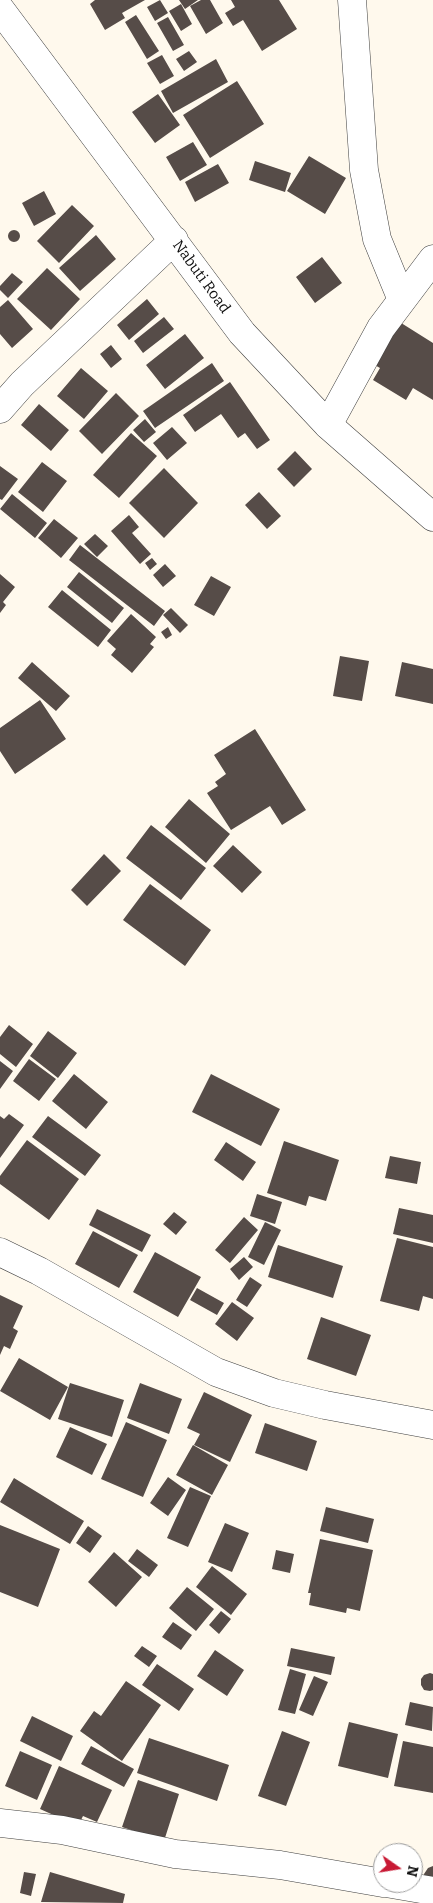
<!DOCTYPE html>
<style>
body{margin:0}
#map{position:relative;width:433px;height:1903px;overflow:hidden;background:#fff9ed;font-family:Bitter,serif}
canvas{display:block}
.north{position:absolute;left:373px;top:1843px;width:50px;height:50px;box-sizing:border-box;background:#fff;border:1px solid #9e9e9e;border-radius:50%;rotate:103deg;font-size:14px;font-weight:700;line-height:20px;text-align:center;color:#0d0d0d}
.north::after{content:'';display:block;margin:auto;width:18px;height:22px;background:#c81934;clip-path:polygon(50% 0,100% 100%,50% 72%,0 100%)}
</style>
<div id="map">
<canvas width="433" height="1903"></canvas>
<div class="north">N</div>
</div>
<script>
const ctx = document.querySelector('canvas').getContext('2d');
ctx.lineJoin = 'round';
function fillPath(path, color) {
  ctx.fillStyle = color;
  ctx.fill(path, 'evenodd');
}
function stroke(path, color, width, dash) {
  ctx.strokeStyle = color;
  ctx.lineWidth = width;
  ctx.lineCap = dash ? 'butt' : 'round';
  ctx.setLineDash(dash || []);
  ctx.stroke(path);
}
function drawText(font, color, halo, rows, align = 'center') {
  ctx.font = font + ' Bitter,serif';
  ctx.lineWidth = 5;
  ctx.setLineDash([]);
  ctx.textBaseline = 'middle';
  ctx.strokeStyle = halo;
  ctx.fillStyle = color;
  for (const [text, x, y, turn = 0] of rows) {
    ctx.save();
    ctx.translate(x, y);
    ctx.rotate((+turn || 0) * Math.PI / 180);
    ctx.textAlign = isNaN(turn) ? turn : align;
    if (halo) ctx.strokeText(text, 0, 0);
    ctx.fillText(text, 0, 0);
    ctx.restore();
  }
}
fillPath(new Path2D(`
 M95,0H145L122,13L125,18L105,30L90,4Z
 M160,0L168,13L155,21L147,7Z
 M179,0H198L185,9Z
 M201,0H210L223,23L206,34L190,6Z
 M231,0H279L297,29L262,51L243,20L233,26L225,13L235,7Z
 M181,4L192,24L181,31L169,11Z
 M136,15L159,51L147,59L125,22Z
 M168,17L184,45L173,51L157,23Z
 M189,51L197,62L184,71L176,59Z
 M162,55L174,76L160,84L147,63Z
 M216,59L228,82L173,113L161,91Z
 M237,81L264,124L210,158L183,115Z
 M158,94L180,125L155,143L132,112Z
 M193,142L207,165L180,181L166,157Z
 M309,156L346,178L325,214L287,191Z
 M255,161L291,173L285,192L249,180Z
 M218,164L229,183L195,202L185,182Z
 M44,191L56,214L34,226L22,203Z
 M72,205L94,226L59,263L37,241Z
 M8 236a6 6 0 1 1 12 0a6 6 0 1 1-12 0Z
 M96,235L116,259L80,291L59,268Z
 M322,257L342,283L315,303L296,277Z
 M47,268L80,299L51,330L17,299Z
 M12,273L23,282L8,298L0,290V286Z
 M147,299L159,314L129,340L117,325Z
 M8,300L33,329L12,348L0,334V307Z
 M164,317L174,329L143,353L134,341Z
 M398,321L433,343V400L413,388L406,400L373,380L380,368L373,364Z
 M185,334L204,358L165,389L146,365Z
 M111,345L122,359L111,368L100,354Z
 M212,363L224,381L155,428L143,411Z
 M81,368L108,391L84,419L57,396Z
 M230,382L270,440L257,449L245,433L238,438L221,414L195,432L183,415Z
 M116,393L139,416L102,454L79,431Z
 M39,404L69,430L51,451L21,425Z
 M145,419L156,432L144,442L133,430Z
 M172,427L187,443L167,460L153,443Z
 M131,433L157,456L119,498L93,475Z
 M295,451L312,469L294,487L277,469Z
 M42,462L67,481L43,512L18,492Z
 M0,466L18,479L2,500L0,499Z
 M164,468L198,503L164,538L129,503Z
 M259,492L281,516L267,529L245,505Z
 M12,494L47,523L35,538L0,509Z
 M129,515L139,527L132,533L151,554L140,564L111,531Z
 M54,519L78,538L61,558L38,538Z
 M95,534L108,546L97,557L84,544Z
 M80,545L165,611L154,626L69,560Z
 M152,558L157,564L150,570L145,563Z
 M165,564L176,576L163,587L153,575Z
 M79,572L124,608L112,623L67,587Z
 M0,574L15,587L3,602L6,605L0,613Z
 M211,576L231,587L214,616L194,605Z
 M62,590L111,630L98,647L48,607Z
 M171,608L188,625L180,633L163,615Z
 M131,614L156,637L150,644L154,647L132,673L111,655L116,649L107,641Z
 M168,627L172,635L166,639L161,632Z
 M340,656L369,661L362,701L333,696Z
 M32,662L70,696L56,711L18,678Z
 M402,662L433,669V704L395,696Z
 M40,700L66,739L15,774L0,751V728Z
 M255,729L306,810L282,825L270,806L231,830L207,793L218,786L215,782L226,774L214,755Z
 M189,799L230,834L206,863L165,827Z
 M151,825L206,868L181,900L126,858Z
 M233,845L262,872L242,893L213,866Z
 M104,854L121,871L87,906L71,890Z
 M150,884L211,930L185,966L123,920Z
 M9,1025L33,1044L16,1067L0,1054V1037Z
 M48,1031L77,1053L58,1078L30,1056Z
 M29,1059L56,1079L39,1101L13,1081Z
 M0,1061L13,1071L0,1089Z
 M74,1074L108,1102L86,1129L52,1101Z
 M211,1074L280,1109L261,1146L192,1112Z
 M9,1114L24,1125L0,1158V1116L4,1119Z
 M48,1116L101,1155L85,1176L32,1137Z
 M27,1140L79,1179L49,1220L0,1184V1176Z
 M284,1141L339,1160L326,1201L309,1196L306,1206L267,1193Z
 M226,1142L256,1162L243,1181L214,1160Z
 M390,1156L421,1162L417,1184L385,1178Z
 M257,1194L282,1202L275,1224L250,1216Z
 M399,1208L433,1215V1243L393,1234Z
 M97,1209L151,1235L142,1252L89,1225Z
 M174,1212L187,1222L176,1235L163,1224Z
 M244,1217L258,1230L230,1263L215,1250Z
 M265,1222L281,1230L264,1265L248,1257Z
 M93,1231L138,1255L119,1288L75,1264Z
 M397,1238L433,1247V1299L423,1296L419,1311L380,1301Z
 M278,1245L343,1266L333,1298L268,1277Z
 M155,1252L201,1277L178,1317L133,1292Z
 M244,1257L253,1267L239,1280L230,1269Z
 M250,1277L262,1285L247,1307L236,1300Z
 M197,1288L224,1303L217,1315L190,1300Z
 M0,1295L23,1306L13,1328L18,1331L10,1349L4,1346L0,1355Z
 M232,1302L254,1318L237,1341L215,1324Z
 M321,1317L371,1335L356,1376L307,1359Z
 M19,1358L68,1387L50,1420L0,1391Z
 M70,1383L124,1400L112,1437L58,1419Z
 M140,1383L182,1399L169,1434L127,1418Z
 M204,1392L252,1415L230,1462L194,1445L200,1434L187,1428Z
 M126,1422L167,1440L143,1497L101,1479Z
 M265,1423L317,1441L307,1471L255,1453Z
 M70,1427L107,1444L92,1475L56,1457Z
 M193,1445L228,1465L212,1495L176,1475Z
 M168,1477L186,1490L168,1516L150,1503Z
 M14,1478L84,1521L70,1544L0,1502Z
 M190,1487L211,1496L188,1547L167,1538Z
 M326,1507L374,1519L368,1543L320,1531Z
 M225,1523L249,1533L232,1572L208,1562Z
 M0,1525L60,1549L38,1607L0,1592Z
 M88,1526L102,1536L90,1553L76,1543Z
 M320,1539L373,1550L360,1611L347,1608L346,1613L309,1605L311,1593H308Z
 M137,1549L158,1565L149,1577L128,1561Z
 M276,1550L294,1554L290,1573L272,1569Z
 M114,1552L142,1577L116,1607L88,1582Z
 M212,1566L247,1594L231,1615L196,1587Z
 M187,1587L214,1609L196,1631L169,1608Z
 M221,1611L231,1619L219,1634L209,1625Z
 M173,1622L192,1635L181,1650L162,1637Z
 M142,1646L157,1656L149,1667L134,1656Z
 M291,1648L335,1657L331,1675L287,1666Z
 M215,1650L244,1670L227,1696L197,1676Z
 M157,1664L194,1689L179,1711L142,1685Z
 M290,1669L306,1674L295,1714L278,1710Z
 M430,1673L433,1674V1690L430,1691L424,1690L421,1685V1679L424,1675Z
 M314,1676L328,1682L313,1716L299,1710Z
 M126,1681L161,1705L122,1761L80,1731L94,1711L101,1716Z
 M410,1702L433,1707L432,1731L405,1725Z
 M32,1716L73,1736L61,1761L20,1741Z
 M349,1722L398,1734L388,1778L338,1766Z
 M282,1731L310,1742L286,1806L258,1796Z
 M149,1738L229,1765L217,1801L137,1773Z
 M403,1741L433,1747V1793L394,1786Z
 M91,1746L134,1769L124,1787L81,1764Z
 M20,1751L52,1765L37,1800L5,1786Z
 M59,1766L112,1790L97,1822L83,1816L78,1826L40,1809Z
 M138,1780L179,1794L164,1841L122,1827Z
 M433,1866V1886L425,1880L424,1874L428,1868Z
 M24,1872L36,1874L31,1896L20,1893Z
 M50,1872L125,1894L123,1903L41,1902Z`), '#564c48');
const minor = new Path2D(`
 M352,0L364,170L377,239L402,300
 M0,9L242,333L328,425L433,517
 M0,409L22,384L174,240
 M328,425L381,328L433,259
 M0,1252L39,1271L216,1372L274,1393L325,1405L433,1425
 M0,1823L62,1830L175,1854L280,1865L383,1883
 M386,1883L433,1891`);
stroke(minor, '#404040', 29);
stroke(minor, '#fff', 28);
drawText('15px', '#0d0d0d', '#fff', [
 ["Nabuti Road",201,277,54]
]);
</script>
